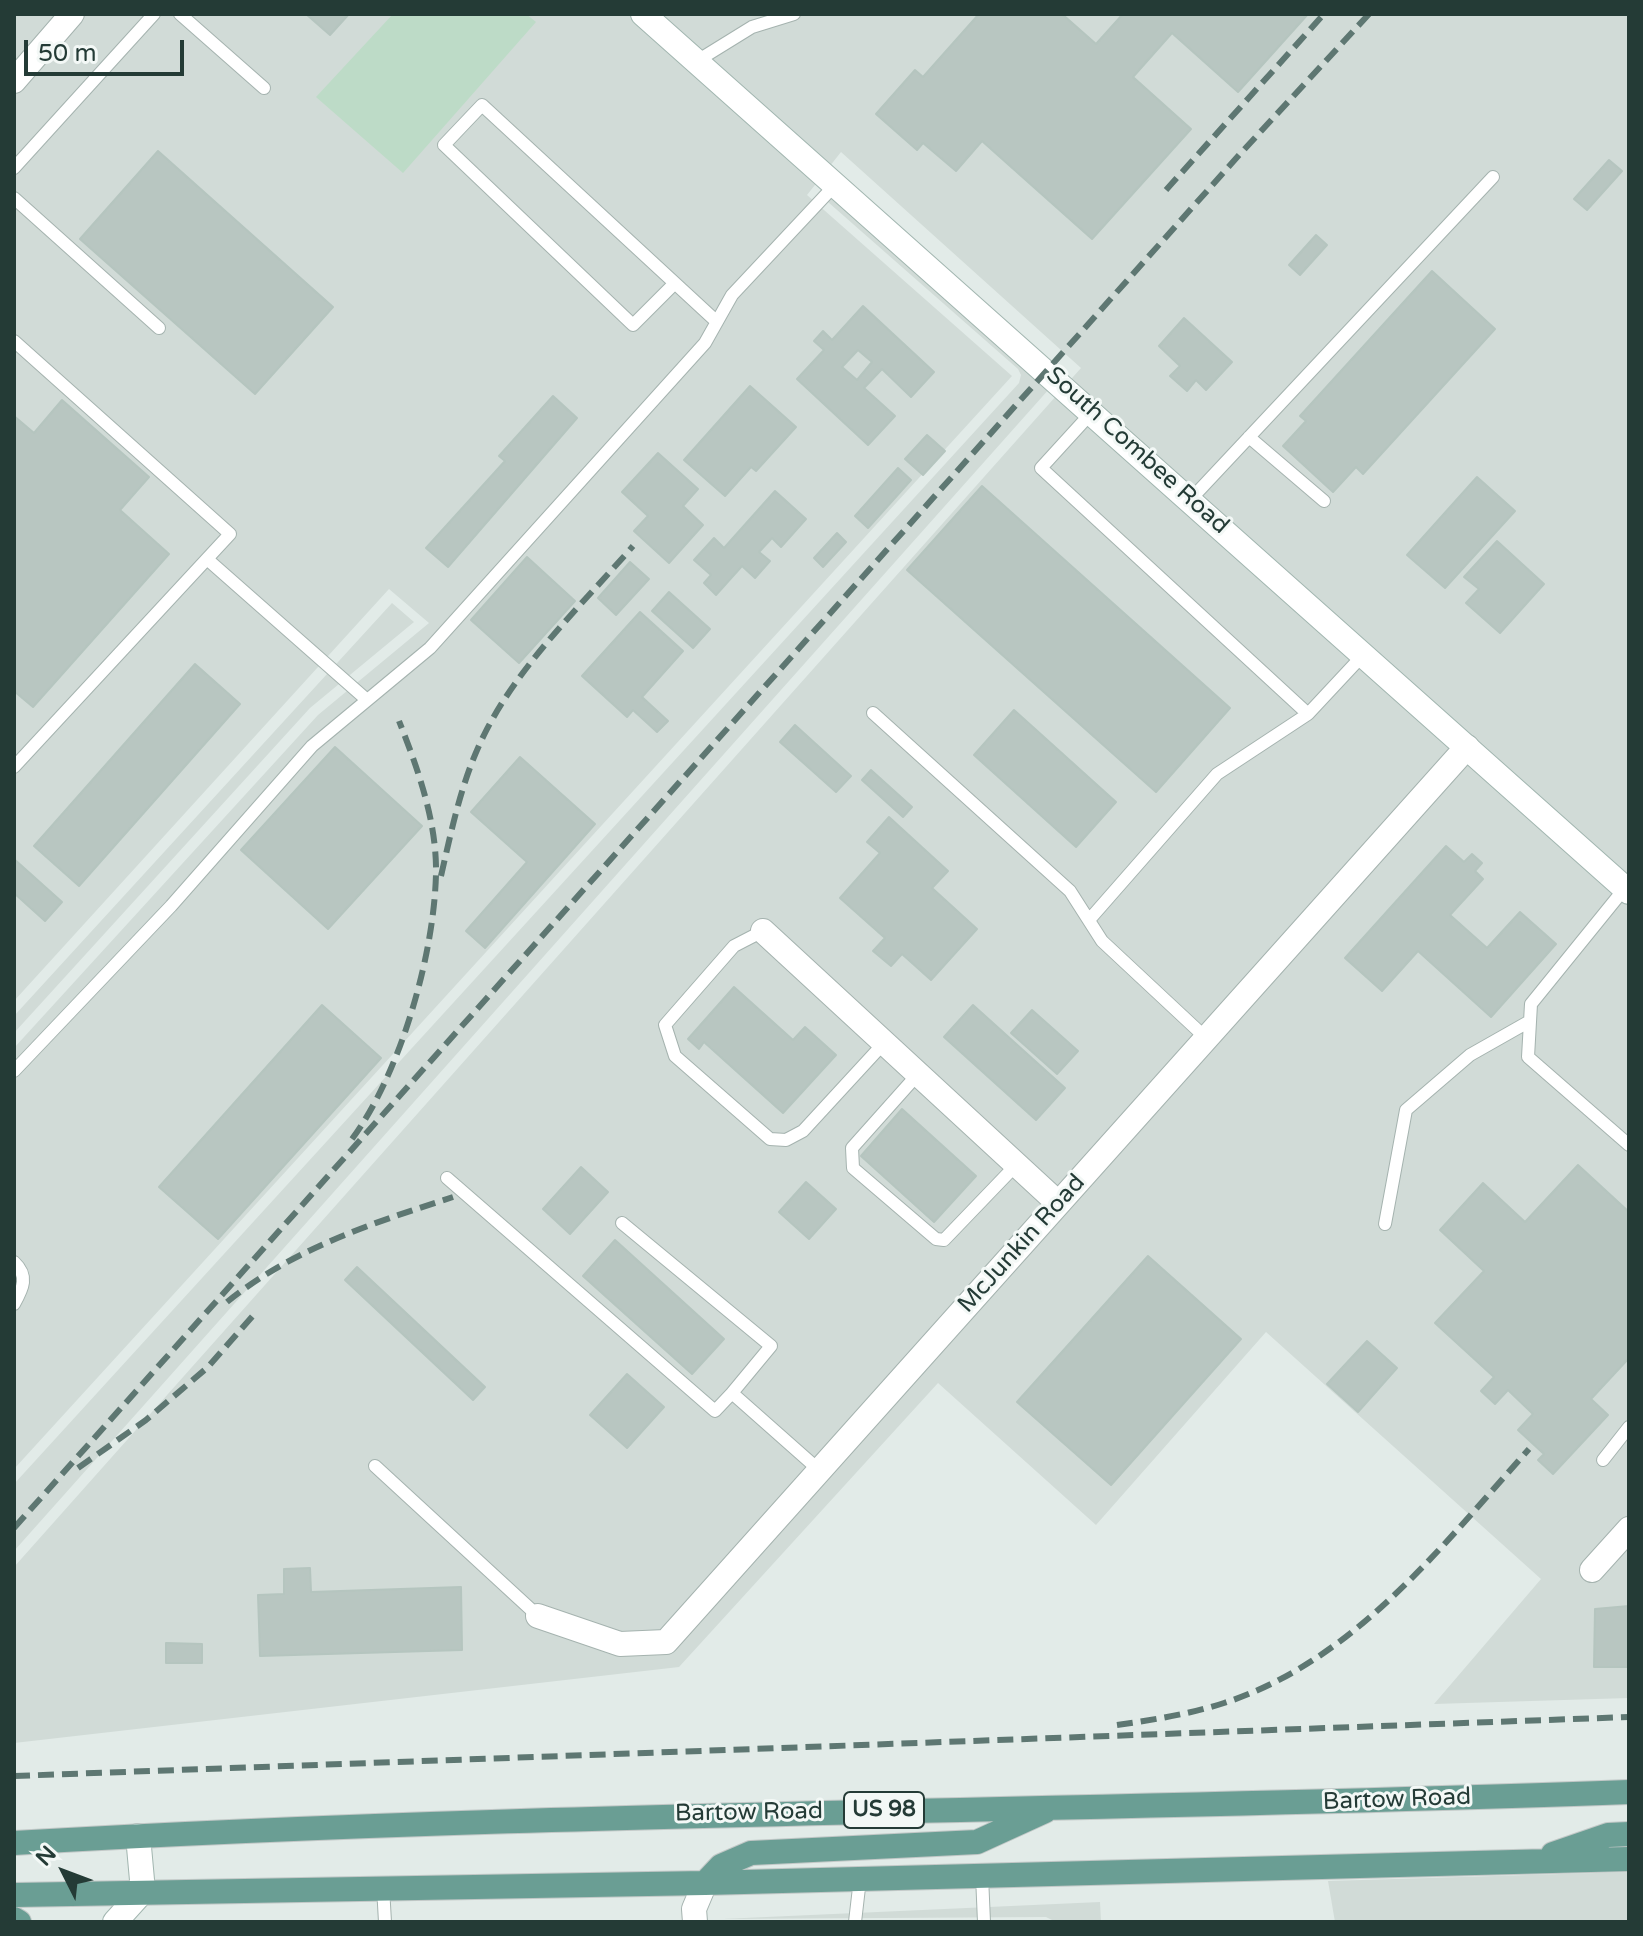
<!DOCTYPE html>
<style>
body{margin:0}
#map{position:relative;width:1643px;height:1936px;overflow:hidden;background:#e2ebe8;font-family:"Varela Round",sans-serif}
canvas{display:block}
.frame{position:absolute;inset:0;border:16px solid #243b36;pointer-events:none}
.north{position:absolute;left:24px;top:1832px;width:80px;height:80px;-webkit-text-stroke:6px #f3f8f6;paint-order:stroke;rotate:312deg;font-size:22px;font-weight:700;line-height:32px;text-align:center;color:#243b36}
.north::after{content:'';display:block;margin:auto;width:28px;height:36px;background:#243b36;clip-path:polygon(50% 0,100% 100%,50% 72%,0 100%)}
.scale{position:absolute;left:24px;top:40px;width:160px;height:36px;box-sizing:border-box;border:4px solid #243b36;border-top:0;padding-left:10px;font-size:24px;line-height:28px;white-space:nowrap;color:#243b36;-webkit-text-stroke:6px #f3f8f6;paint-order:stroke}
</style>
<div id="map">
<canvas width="1643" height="1936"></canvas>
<div class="frame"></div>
<div class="north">N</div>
<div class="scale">50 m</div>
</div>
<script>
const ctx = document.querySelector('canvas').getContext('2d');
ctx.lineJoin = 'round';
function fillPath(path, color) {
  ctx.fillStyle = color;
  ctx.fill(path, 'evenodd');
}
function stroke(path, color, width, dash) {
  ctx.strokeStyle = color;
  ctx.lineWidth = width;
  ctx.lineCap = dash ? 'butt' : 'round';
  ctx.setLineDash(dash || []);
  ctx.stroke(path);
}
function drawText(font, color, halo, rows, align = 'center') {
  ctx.font = font + ' "Varela Round",sans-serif';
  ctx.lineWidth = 6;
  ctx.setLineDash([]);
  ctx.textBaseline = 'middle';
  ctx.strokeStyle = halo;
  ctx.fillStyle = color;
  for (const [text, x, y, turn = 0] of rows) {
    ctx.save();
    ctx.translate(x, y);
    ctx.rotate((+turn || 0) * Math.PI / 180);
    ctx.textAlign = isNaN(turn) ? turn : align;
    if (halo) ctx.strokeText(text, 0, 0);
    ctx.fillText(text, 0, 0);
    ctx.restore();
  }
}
fillPath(new Path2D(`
 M14,14H1629V1698L1434,1704L1541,1579L1266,1332L1096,1525L938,1383L679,1667L14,1743V1567L1081,368L841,152L807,195L1012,376L14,1469V1048L318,715L429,623L389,589L14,1001Z
 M825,189L1050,388L14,1551V1484L1019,383L1021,375L1018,369L820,195Z
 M392,603L414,622L310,708L14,1033V1016Z
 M1629,1872V1922H1335L1328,1881Z
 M1100,1902L1101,1922H1056L1046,1917L722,1919Z`), '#d1dbd7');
fillPath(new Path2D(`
 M393,14H526L536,22L403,173L316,97Z`), '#bddbc7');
const building = new Path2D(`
 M306,14H349L330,35Z
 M979,14H1062L1096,44L1123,14H1308L1238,92L1172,33L1133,77L1191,129L1092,239L982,141L956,171L923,143L917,150L876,114L915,70L923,77Z
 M158,151L333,307L255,394L80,239Z
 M1609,160L1622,171L1587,210L1574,199Z
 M1316,235L1327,245L1300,275L1289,265Z
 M1432,271L1495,329L1363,474L1356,467L1333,492L1283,446L1306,421L1300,416Z
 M863,306L934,372L911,397L882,369L864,388L895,416L868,445L797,379L824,350L814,341L823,331L832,340ZM858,350L872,362L857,380L842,367Z
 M1184,318L1232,362L1206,390L1196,380L1187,391L1170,376L1180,366L1159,346Z
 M750,386L796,427L756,471L751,467L725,496L684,460Z
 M553,396L577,418L448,567L426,548L505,461L499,456Z
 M62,400L149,477L120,510L169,554L33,707L14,691V416L34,433Z
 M927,435L945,451L923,475L905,459Z
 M658,453L698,489L683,506L703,525L669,563L634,531L648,516L622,492Z
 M898,468L911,480L868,528L855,516Z
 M1477,477L1515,511L1445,588L1407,555Z
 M982,486L1230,708L1156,792L907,570Z
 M775,491L806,519L781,547L772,538L759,552L770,561L755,578L742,566L716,595L704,583L711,575L694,560L714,538L724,548Z
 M837,533L846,542L823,567L814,558Z
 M1497,541L1544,584L1500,633L1466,603L1479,589L1464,577Z
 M527,557L575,601L519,663L471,620Z
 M630,562L649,579L616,615L598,598Z
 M669,592L710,629L693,648L652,611Z
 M640,612L683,651L642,697L668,721L657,732L633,710L627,717L582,676Z
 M195,664L240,704L79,886L34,846Z
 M1014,710L1116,802L1076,847L974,755Z
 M795,725L851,776L836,792L780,742Z
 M335,747L422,826L328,929L241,850Z
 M520,757L595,824L485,948L466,931L527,862L471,812Z
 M871,770L912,807L903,817L862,780Z
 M889,817L948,871L932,888L977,929L931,980L902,954L891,966L873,951L885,938L840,898L880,853L867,842Z
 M1446,846L1464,862L1472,854L1482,863L1475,871L1483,879L1450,915L1487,948L1520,912L1556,944L1491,1017L1418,951L1382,991L1345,958Z
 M14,859L62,902L45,921L14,893Z
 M734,987L793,1040L805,1027L836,1055L783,1113L704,1042L699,1049L688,1039Z
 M322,1005L381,1058L218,1239L159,1187Z
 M973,1005L1065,1088L1036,1120L944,1037Z
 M1032,1010L1078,1051L1057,1074L1011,1033Z
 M902,1109L976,1176L934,1222L861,1156Z
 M1578,1165L1629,1212V1358L1591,1399L1608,1415L1553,1474L1538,1460L1544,1454L1518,1430L1533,1414L1508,1390L1495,1404L1481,1391L1494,1377L1435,1323L1484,1271L1440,1230L1483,1183L1525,1222Z
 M581,1167L608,1192L570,1234L543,1209Z
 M806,1182L836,1209L809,1239L779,1212Z
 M615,1240L724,1339L692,1374L583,1276Z
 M1148,1256L1241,1339L1111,1485L1017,1402Z
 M357,1267L485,1387L473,1400L345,1280Z
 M1367,1341L1397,1368L1358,1412L1327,1384Z
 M627,1374L664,1407L627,1448L590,1415Z
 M310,1568L311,1592L461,1587L462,1650L260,1656L258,1595L284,1594V1569Z
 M1629,1606V1667H1594L1595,1609Z
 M166,1643L202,1644V1663H166Z`);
fillPath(building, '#b8c6c1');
stroke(building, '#b5c5bf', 2);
const service = new Path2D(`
 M180,14L264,88
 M697,61L752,27L794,14
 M14,168L154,14
 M14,198L159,328
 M675,283L633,325L444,145L482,105L717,322
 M14,341L230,534L14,767
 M1093,411L1041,468L1308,714L1364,654
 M1249,437L1324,501
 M1191,499L1493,177
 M207,559L367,700
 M873,713L1070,891L1102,941L1206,1038
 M1625,888L1531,1004L1528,1057L1629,1145
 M1089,920L1217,774L1308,714
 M763,931L734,946L665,1025L675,1056L770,1139L786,1140L803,1131L884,1043
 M14,1071L171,906L312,746L430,648L705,343L732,295L836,184
 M918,1074L852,1148L853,1168L936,1239L944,1240L1017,1164
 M447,1178L715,1411L732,1393L819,1470
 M622,1223L771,1346L732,1393
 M1385,1224L1406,1110L1470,1055L1530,1021
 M14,1262C29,1276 23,1288 14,1304
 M1603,1460L1629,1427
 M375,1466L538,1616
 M982,1876L984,1922
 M383,1887L385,1922
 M855,1922L860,1879`);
const minor = new Path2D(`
 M763,931L1058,1203
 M1592,1570L1629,1529
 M538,1616L620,1644L666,1642L1467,747`);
const tertiary = new Path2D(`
 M14,81L72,14
 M695,1922L694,1909L705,1883`);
const secondary = new Path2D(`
 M643,14L1629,892
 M115,1922L143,1891L138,1836`);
const primary = new Path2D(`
 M14,1843C552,1811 1091,1812 1629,1792
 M1553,1854L1608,1835L1629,1834
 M705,1883L721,1866L751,1853L977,1842L1045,1811
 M14,1895L705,1883L1629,1859
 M14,1919L19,1922`);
stroke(service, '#a5b3af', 14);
stroke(minor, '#a5b3af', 26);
stroke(tertiary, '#a5b3af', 26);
stroke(secondary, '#a2b6b0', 26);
stroke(primary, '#c2c8c7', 26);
stroke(service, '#fff', 12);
stroke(minor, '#fff', 24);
stroke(tertiary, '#fff', 24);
stroke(secondary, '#fff', 24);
stroke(primary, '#6a9e94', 24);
stroke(new Path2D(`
 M1166,190L1324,14
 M441,876C452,828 462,779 484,735C519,664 582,605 633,546
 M352,1139C400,1074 434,956 436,874C437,822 418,769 399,721
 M227,1302C294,1248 373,1223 453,1197
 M78,1468L146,1420L208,1367L257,1311
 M14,1528L1240,154L1369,14
 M1117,1725C1152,1720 1190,1714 1224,1703C1354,1661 1441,1547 1529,1449
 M14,1776L1629,1717`), '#5e7772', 6, [16, 8]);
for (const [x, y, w] of [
 [884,1810,80]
]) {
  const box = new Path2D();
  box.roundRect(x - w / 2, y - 18, w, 36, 6);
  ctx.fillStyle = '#f3f8f6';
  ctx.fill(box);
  stroke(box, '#243b36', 2);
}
drawText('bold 22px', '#243b36', null, [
 ["US 98",884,1810]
]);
drawText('24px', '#243b36', '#f3f8f6', [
 ["South Combee Road",1137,451,42],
 ["McJunkin Road",1022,1244,-48],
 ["Bartow Road",1397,1800,-2],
 ["Bartow Road",749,1813,-1]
]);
</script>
